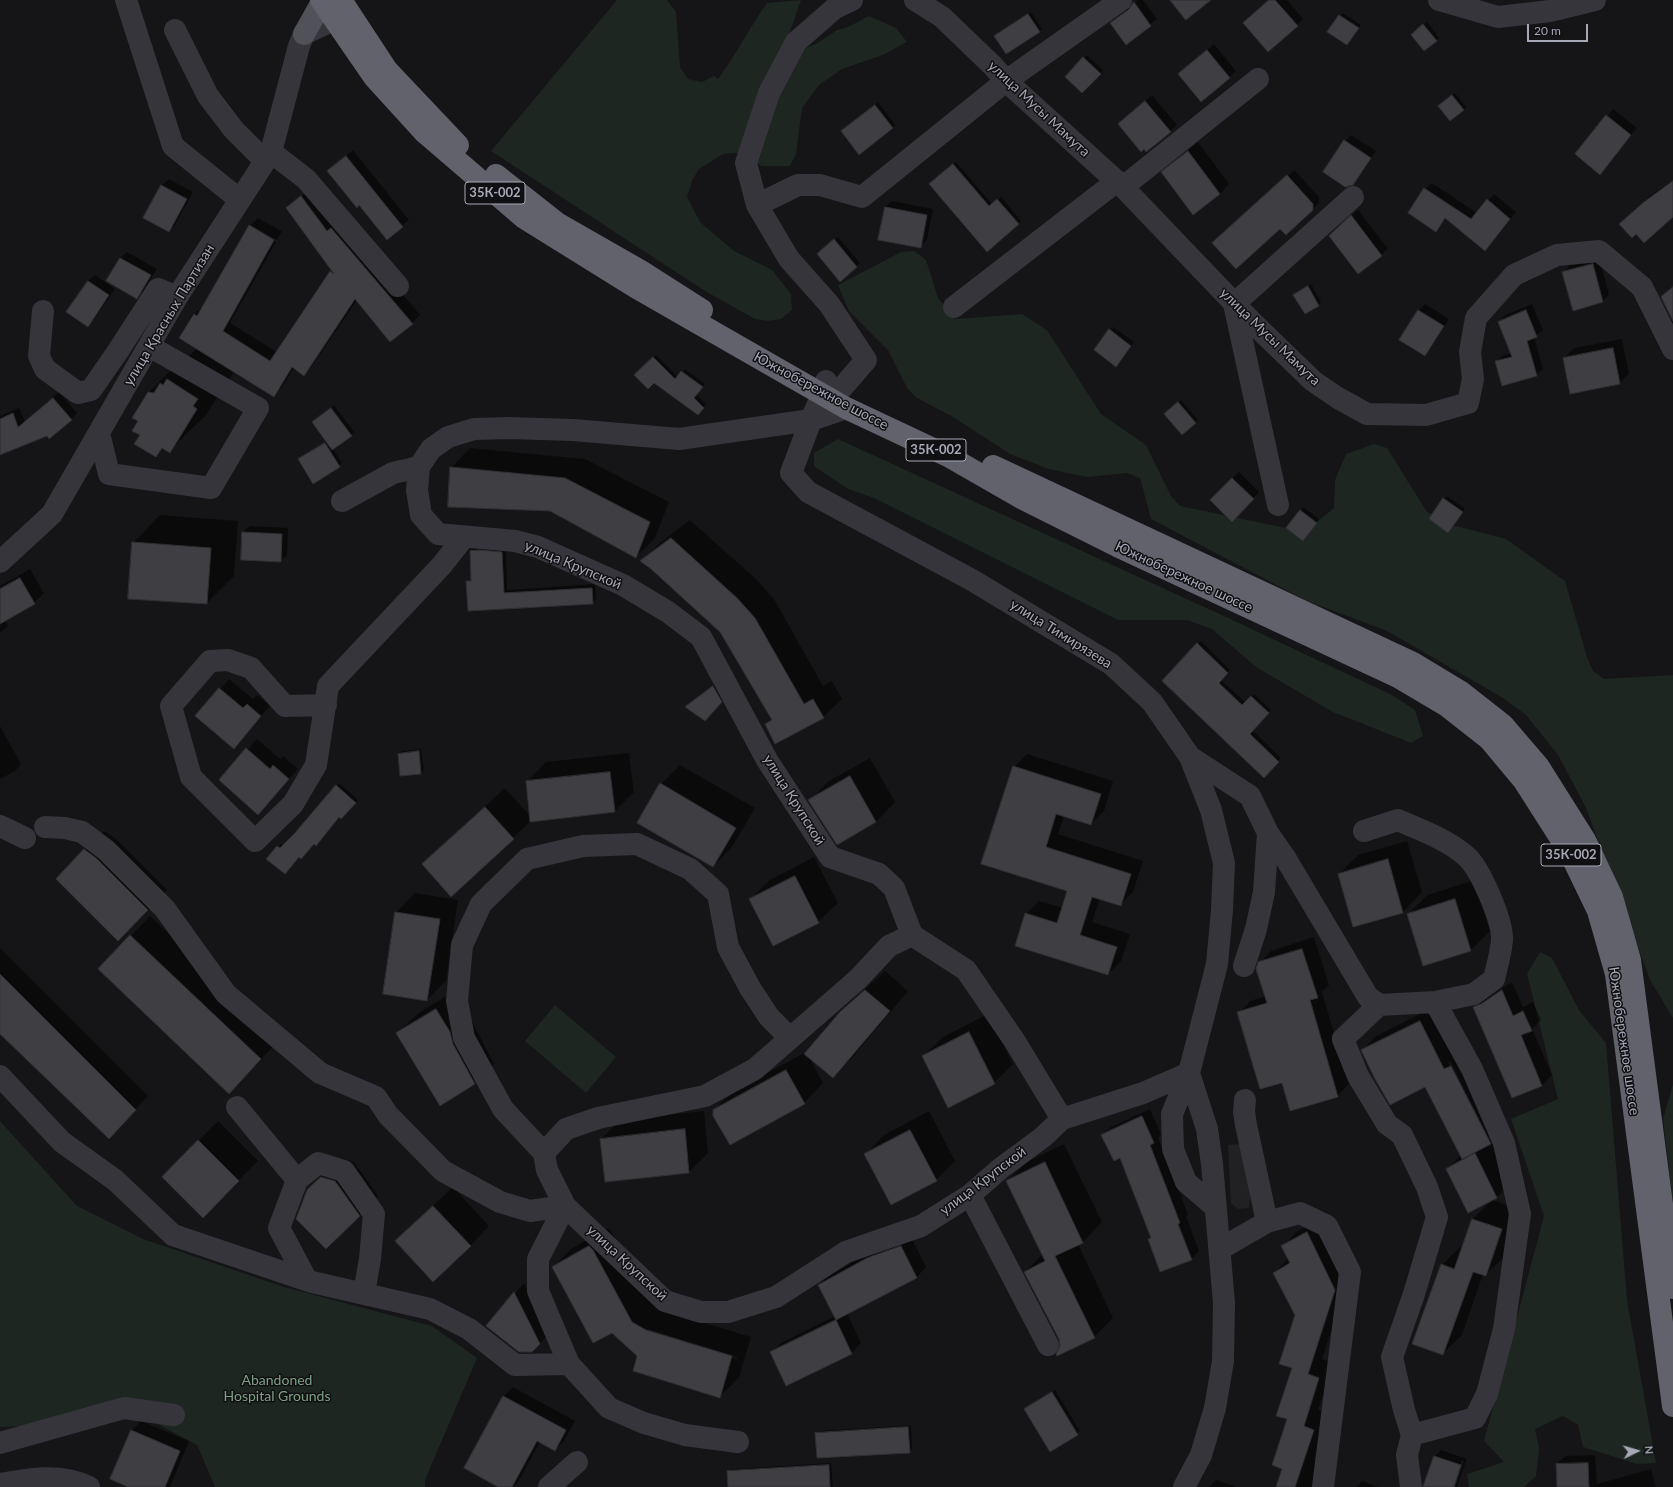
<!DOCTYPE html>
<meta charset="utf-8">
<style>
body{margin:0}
#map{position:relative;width:1673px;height:1487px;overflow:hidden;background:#151416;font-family:Lato,sans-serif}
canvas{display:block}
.north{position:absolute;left:1617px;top:1431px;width:40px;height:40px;-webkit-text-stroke:3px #100f11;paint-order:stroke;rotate:85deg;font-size:11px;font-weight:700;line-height:16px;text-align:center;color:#a6a8b6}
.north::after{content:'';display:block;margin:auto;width:14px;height:18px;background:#a6a8b6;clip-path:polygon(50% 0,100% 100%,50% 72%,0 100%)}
.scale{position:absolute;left:1527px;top:24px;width:61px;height:18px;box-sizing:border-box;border:2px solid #a6a8b6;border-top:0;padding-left:5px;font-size:12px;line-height:14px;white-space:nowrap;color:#a6a8b6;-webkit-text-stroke:3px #100f11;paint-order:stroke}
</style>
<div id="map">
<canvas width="1673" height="1487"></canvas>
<div class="north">N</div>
<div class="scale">20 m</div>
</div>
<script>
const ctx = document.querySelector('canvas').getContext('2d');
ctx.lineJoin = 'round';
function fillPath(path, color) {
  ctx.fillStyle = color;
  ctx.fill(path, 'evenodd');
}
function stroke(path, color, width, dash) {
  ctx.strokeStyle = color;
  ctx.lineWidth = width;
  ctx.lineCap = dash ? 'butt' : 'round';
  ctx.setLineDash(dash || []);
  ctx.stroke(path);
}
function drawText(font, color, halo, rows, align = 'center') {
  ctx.font = font + ' Lato,sans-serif';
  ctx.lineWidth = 3;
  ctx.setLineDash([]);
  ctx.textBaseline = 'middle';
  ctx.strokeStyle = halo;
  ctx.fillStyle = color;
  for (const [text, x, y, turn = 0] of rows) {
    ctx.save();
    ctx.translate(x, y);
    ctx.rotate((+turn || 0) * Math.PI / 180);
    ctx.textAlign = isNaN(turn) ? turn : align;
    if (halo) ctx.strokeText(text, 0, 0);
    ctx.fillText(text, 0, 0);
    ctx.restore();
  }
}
fillPath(new Path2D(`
 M1241,1144L1253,1175L1249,1208L1238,1209L1231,1203L1228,1145Z`), '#212023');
fillPath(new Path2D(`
 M617,0H667L676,12L680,67L688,79L702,82L714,76L718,79C736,55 749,28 767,3L801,0L779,64L799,54L806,48L816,44L837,30L848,27L869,16L896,28L907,42L883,55L842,69L819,85L802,108L796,154L790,166H762L736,153L723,154L699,169L692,181L687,197L700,222L734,251L772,270L791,294L792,310L781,319L768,321L755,319L705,291L491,151Z
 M914,251L926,260L938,298L955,319L1022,314L1047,330L1101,414L1146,445L1171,496L1180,506L1286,528L1312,526L1334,508L1335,480L1346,454L1374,444L1387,448L1427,512L1452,525L1506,539L1565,581L1587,657L1593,671L1604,679L1673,675V1018L1650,980L1586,808L1558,755L1526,715L1503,698L1387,631L1305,600L1151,519L1140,478L1127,473L1087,477L1049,469L1010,454L953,417L917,398L907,388L888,350L849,311L838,285L901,252Z
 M838,439L1226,617L1392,695L1415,710L1423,736L1411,743L1333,712L1256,667L1212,629L1187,620H1118L874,498L848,489L814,466V453Z
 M1540,952L1552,958L1579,1010L1606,1043L1627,1300L1656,1463L1637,1464L1583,1447L1578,1425L1563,1416L1535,1429L1539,1449L1536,1476L1524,1487H1469L1467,1474L1504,1462L1484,1441L1544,1216L1511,1119L1558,1099L1527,974Z
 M555,1005L616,1057L586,1093L525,1041Z
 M1673,1084V1203L1663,1119Z
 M0,1121L77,1206L143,1239L284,1287L432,1326L477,1358L425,1480V1487H215L197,1445L139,1414L66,1425L0,1427Z`), '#1e2621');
fillPath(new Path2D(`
 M1138,0H1143L1157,19L1126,43L1111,23Z
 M1270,0H1287L1303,19L1297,25Z
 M1031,12L1042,29L1039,32L999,33Z
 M1343,13L1361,25L1347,44L1340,16Z
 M1427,22L1439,38L1436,40L1415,32Z
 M1214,44L1236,71L1201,101L1186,68Z
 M1087,55L1103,70L1082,92L1066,77Z
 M1455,93L1466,107L1464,110L1442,103Z
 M1152,95L1177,125L1147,151L1125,118Z
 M878,102L895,125L892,128L842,131Z
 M1613,109L1637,128L1600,173L1576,154Z
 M1351,135L1376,151L1352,184L1345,141Z
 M1198,142L1229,184L1220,194L1163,172Z
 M353,150L409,220L387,238L335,165Z
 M956,162L992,204L1001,197L1021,221L1018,224L933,181Z
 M1294,170L1319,197V203L1313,209L1220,237Z
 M169,179L193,192L175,225L168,231L145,218L162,185Z
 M1673,180V215L1627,218L1651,195Z
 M1432,183L1477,213L1494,194L1516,212L1491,243L1446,218L1436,230L1425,189Z
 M310,189L340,220L420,315L412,323L357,300L312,366L304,374L294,367L282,387L274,395L234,371L206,415L169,451L164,448L156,456L142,435L139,421L149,392L185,356L188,357L197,348L180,338L195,314L203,306L249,226L258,218L282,231L277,240L251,225V227L276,242L230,323L277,352L332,270L287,208Z
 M892,201L933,209L927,240L920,246L885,207Z
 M1358,210L1388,249L1381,255L1336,229Z
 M838,237L860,263L840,280L821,251Z
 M127,252L157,269L143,291L137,297L108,281L120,258Z
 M1599,258L1609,294L1603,301L1574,309L1563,273L1569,266Z
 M95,275L115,289L94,319L88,326L68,312L88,281Z
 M1311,284L1321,302L1318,305L1295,295Z
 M1425,304L1449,319L1431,348L1425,355L1401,340L1419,310Z
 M1532,304L1543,330L1534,337L1543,369L1536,375L1497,361L1503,355L1512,353L1499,322L1505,315Z
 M1113,327L1134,342L1118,362L1110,330Z
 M1622,339L1629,374L1619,383L1564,358L1574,348Z
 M656,355L678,377L685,369L705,384L697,395L706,404L701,411L654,382L636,375Z
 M59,392L77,413L71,420L47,434L0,453V416L19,408L25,421Z
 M1181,400L1198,420L1195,422L1168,411Z
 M334,405L354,432L333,449L342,463L339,466L299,460L327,441L316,420Z
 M470,448L585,459L669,502L655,538L636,557L551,510L451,468Z
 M1239,472L1259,492L1232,520L1211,500Z
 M1447,496L1465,509L1448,531L1444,499Z
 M1303,507L1319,519L1303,540L1288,528Z
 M160,515L238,521L234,576L207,603L133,543Z
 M690,520L756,579L774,599L823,686L832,681L842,699L823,717L766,724L772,719L720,631L641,561L660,543Z
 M250,526L288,528L287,555L280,561L243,532Z
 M475,547L506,549L507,590L595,584L596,599L593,603L469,610L467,582L472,578L471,551Z
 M30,569L44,593L34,603L5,621L8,626L0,633V586Z
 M1201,641L1230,670L1221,680L1246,703L1254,694L1271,710L1252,730L1281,758L1264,777L1163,681Z
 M229,679L253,699L257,695L270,706L234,747L197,716Z
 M716,684L724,698L705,719L689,705Z
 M0,726L21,764L15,771L0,779Z
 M257,739L280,759L283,756L298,769L258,814L220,780Z
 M421,749L424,770L421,773L401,775L399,754L402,751Z
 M629,753L634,792L615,811L531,821L451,895L423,864L505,788L531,817L527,782L546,762Z
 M1027,754L1113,781L1104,811L1091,824L1064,816L1058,834L1143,861L1133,892L1120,905L1100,899L1092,922L1130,934L1121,961L1108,974L1026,914L1039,901L1063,908L1068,891L982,864L1014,767Z
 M870,758L895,802L876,822L809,801L829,781Z
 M680,765L755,808L732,847L713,866L661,784Z
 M339,783L358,800L341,817L339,816L314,843L299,856L268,859L281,844L283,846L294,834Z
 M104,831L116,839L167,890L138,920L85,850Z
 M1407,841L1422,892L1403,912L1339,874L1358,855Z
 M814,857L838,903L818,922L750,899L770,880Z
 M1474,880L1490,931L1471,950L1408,914L1428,895Z
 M415,893L458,900L446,981L427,1000L396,913Z
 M150,916L280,1039L248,1073L99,969Z
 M1314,937L1329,985L1322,992L1349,1084L1337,1096L1239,1013L1250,1001L1266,996L1259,963L1271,951Z
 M0,948L148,1096L122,1124L0,1033Z
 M885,971L908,991L852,1058L832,1077L809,1057L823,1083L804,1103L714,1110L734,1091L806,1052L840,1012Z
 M1512,982L1523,1007L1533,1002L1541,1020L1532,1029L1552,1075L1542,1085L1513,1097L1475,1007L1484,997L1492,995Z
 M456,990L494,1064L474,1083L398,1033L417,1014Z
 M1434,1007L1516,1177L1497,1197L1469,1211L1447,1169L1461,1155L1425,1086L1362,1050L1376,1036ZM1450,1061L1489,1139H1487L1448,1062Z
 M988,1014L1013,1064L994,1083L923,1056L943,1037Z
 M1150,1109L1161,1134L1158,1138L1188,1214L1186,1216L1199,1251L1191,1259L1149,1239L1152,1237L1121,1157L1103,1135L1111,1127Z
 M704,1111L708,1153L689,1172L605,1181L601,1139L620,1120Z
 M929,1111L955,1161L936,1180L865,1155L884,1135Z
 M218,1121L258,1161L203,1216L163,1177Z
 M1064,1144L1102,1222L1083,1242L1078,1244L1113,1318L1094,1337L1061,1346L1060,1339L1025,1272L1043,1254L1007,1181L1027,1162Z
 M341,1158L354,1162L378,1196L326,1248L308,1190Z
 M453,1187L489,1226L470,1246L416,1222Z
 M1492,1200L1521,1210L1505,1256L1485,1275L1483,1274L1462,1335L1442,1354V1265L1461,1246H1463L1473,1219Z
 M1323,1218L1350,1274L1322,1359L1334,1363L1318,1410L1329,1414L1314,1460L1326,1464L1318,1487H1277L1283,1468L1293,1367L1296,1315L1274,1273L1289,1258L1282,1246L1298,1231Z
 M609,1228L652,1303L665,1311L751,1337L739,1378L719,1397L638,1356L612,1332L553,1267L572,1248ZM648,1329L737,1357V1359L651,1332Z
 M911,1237L926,1267L917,1277L847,1313L861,1343L852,1353L786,1385L771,1352L781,1343L835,1316L819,1285L829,1275L878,1248Z
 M524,1283L549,1334L532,1351L487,1326Z
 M513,1387L575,1421L564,1441L554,1450L540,1442L518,1482L513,1487H500L465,1468L504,1396Z
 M1055,1390L1080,1431L1077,1434L1025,1409Z
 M141,1421L189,1441L170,1487H131V1431Z
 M911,1425L912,1449L909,1452L816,1433L819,1431Z
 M1441,1450L1467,1459L1457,1487H1455L1464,1461L1462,1460L1453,1487H1424L1435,1456Z
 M1595,1455L1597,1484L1651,1469L1656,1487H1558L1557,1464L1565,1456Z
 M831,1463L833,1487H729L728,1472L731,1469Z
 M1216,1480L1236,1487H1209Z
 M1362,1481L1378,1487H1356Z`), '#0007');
const building = new Path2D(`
 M1170,0H1211L1186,20Z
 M1269,0H1275L1298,26L1268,52L1243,23Z
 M1134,2L1151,26L1126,45L1110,23L1128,10Z
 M1028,14L1040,32L1006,54L994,36Z
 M1339,15L1359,28L1347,45L1327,32Z
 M1423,24L1437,41L1424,51L1411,35Z
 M1207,50L1230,78L1201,102L1178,74Z
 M1083,57L1101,74L1082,93L1065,77Z
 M1452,95L1464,110L1450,121L1438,106Z
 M1145,101L1171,132L1146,152L1144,149L1141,152L1118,124Z
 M875,105L893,128L859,155L841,131Z
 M1606,115L1631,135L1600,175L1575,154Z
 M1344,140L1371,158L1353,185L1345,187L1323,172Z
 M1188,151L1220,194L1193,215L1161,172Z
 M346,156L403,227L387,240L359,205L357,208L327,171Z
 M953,164L989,206L997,199L1019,224L987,252L929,184Z
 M1287,175L1313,204V210L1286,235L1280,229L1236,269L1212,243Z
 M1673,181V217L1644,243L1636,234L1632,238L1619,224L1644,202Z
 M161,185L187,199L169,232L143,218Z
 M1424,188L1471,219L1487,199L1510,219L1485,251L1445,218L1436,232L1408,213Z
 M301,196L327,231L331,228L413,324L390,342L355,299L304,376L292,367L274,397L179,338L194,314L197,316L249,225L274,240L223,331L270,361L330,271L334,274L286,208Z
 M885,207L927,215L921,248L878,240Z
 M1351,215L1382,256L1358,274L1329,236Z
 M834,239L857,267L840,282L817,254Z
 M120,258L151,275L137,299L106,281Z
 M1593,264L1603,302L1573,311L1562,272Z
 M88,281L109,295L88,327L66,312Z
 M1308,286L1319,306L1305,314L1293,295Z
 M1673,287V321L1661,297Z
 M1418,310L1444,326L1425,356L1399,340Z
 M1526,310L1537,337L1527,341L1537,376L1502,386L1495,361L1512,357L1498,322Z
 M1109,329L1131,346L1116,367L1094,350Z
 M1613,348L1620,384L1570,394L1563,358Z
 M653,357L675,379L681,371L703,387L694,398L704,408L698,415L654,383L648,389L634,375Z
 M167,379L198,399L193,406L197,409L170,453L162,448L156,457L134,444L140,435L132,431L138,421L132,418L148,392L154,393L160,383L163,385Z
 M53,398L72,420L49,439L47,436L0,455V419L13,413L18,427Z
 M1178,402L1196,423L1182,435L1164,414Z
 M331,408L352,436L332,450L312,422Z
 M325,443L340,467L313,484L298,459Z
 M450,467L565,478L650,522L636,558L550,511L448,507Z
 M1232,478L1254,499L1232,522L1210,500Z
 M1443,498L1463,512L1448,533L1429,519Z
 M1300,510L1317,523L1303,541L1286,528Z
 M242,532L282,534L281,562L241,560Z
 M671,538L737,598L755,618L804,704L813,699L824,718L775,744L765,724L772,720L720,632L651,569L640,561Z
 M132,542L211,548L207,604L128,599Z
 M480,550L502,552L504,593L592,588L593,604L468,611L466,581H471L470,551Z
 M20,578L35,604L0,624V589Z
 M1197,643L1228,673L1219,683L1242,705L1251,696L1269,713L1250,734L1279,762L1264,778L1162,681Z
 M713,686L722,702L705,721L685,707Z
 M219,688L243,708L247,704L261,716L234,749L195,716Z
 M246,748L270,769L273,765L289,779L258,815L219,780Z
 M419,751L421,774L400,776L398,754Z
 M1013,766L1101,794L1091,825L1056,814L1046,847L1131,874L1121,906L1092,897L1080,935L1117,947L1108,975L1015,946L1025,913L1057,923L1067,891L981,864Z
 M610,772L615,812L530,822L526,781Z
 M850,776L876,822L837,845L808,800Z
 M660,783L736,828L713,867L637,823Z
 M336,785L356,803L341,819L339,817L316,846L314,844L301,859L299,857L285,874L266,859L277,846L280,848L294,834Z
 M485,807L514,839L451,897L422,864Z
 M84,849L96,858L148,910L118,941L56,879Z
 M1388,859L1403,913L1353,927L1338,874Z
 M795,876L819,923L773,946L749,899Z
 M1455,899L1471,951L1423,966L1407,914Z
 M395,912L440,919L427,1001L383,994Z
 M130,935L261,1059L229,1094L98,969Z
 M1302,949L1318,998L1310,1000L1338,1097L1290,1111L1282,1083L1260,1089L1237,1012L1267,1003L1256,969L1258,962Z
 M0,974L136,1110L109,1139L0,1034Z
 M865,990L890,1011L833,1078L804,1054L840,1012Z
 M1502,990L1513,1016L1523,1011L1532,1031L1521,1035L1542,1086L1512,1098L1473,1007L1481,1004Z
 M436,1009L450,1032L453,1044L475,1084L440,1106L396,1033Z
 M1420,1021L1444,1069L1451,1066L1491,1144L1462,1159L1425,1087L1390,1105L1375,1079L1361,1050Z
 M969,1032L995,1084L948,1108L922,1056Z
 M786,1070L805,1104L730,1145L713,1116V1110Z
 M1142,1116L1154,1143L1150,1145L1180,1223L1178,1224L1192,1260L1160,1272L1148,1239L1151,1238L1120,1158L1114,1161L1101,1135Z
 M685,1129L689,1173L605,1182L600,1139Z
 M910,1130L937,1181L891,1205L864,1154Z
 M198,1140L239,1181L203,1218L162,1177Z
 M1475,1153L1497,1198L1468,1213L1446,1169Z
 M1045,1162L1083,1243L1055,1256L1095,1338L1057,1356L1056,1354L1060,1346L1059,1339L1024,1272L1045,1261L1006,1181Z
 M321,1177L335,1181L360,1216L326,1249L296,1219L307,1190Z
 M433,1206L471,1246L433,1282L395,1241Z
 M1472,1219L1502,1229L1486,1276L1473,1272L1443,1355L1412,1344L1441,1264L1454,1269Z
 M1307,1232L1335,1290L1308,1374L1319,1378L1304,1426L1314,1430L1295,1487H1276L1282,1469L1272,1465L1287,1419L1276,1416L1292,1368L1279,1364L1295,1315L1273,1273L1290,1263L1281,1246Z
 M589,1246L593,1250L632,1322L646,1330L732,1356L720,1398L633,1371L637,1356L612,1333L593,1343L552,1267Z
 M901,1246L917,1278L836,1320L818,1285L867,1258Z
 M514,1292L540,1344L532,1352H519L486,1326Z
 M836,1320L852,1354L786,1386L770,1352Z
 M1052,1392L1078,1435L1050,1452L1024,1409Z
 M503,1396L566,1430L555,1451L537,1441L512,1487H498L464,1468Z
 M908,1427L910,1453L817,1458L815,1433Z
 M131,1430L180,1451L165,1487H128L110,1479Z
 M1434,1456L1461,1465L1454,1487H1423Z
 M1588,1463L1589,1487H1557L1556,1464Z
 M829,1465L830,1487H728L727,1471Z`);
fillPath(building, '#3f3e43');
stroke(building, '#2f2e32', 1);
stroke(new Path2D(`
 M126,0L173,146L240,200
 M915,0L942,17L993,66L1006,81L1123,187L1254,324L1313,381L1338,398L1367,414L1426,415L1468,403L1473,379L1470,352L1476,318L1514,275L1557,255L1599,251L1642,287L1673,349
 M1439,0L1498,17L1550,11L1595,0
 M175,30L208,96L234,130L265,161
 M271,152L306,179L398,286
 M1123,187L1258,79
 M757,205L798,185H820L862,197L1006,81L1121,0
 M954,307L1117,181
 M43,311L39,356L45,369L78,393L91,390L118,351L158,289L177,297
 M826,381L822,395L811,420L791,473L808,492L972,580L1111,664L1152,702L1190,757L1211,810L1224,863L1222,910L1217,964L1189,1073L1172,1114L1173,1149L1186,1182L1215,1207
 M841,389L866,360L829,304L789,259L757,205L746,163L769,93L796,42L835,8L852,0
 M846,408L811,420L679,439L573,430L509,428L474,429L448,437L431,449L419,467L417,490L421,515L438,534L515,541L538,547L623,585L668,612L701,637L767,760L830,857L879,874L894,888L912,935
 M99,433L109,474L211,488L258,408L149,346
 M342,501L393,473L419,467
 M1278,505L1234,304L1353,197
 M0,562L52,514L177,297L271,152L299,46L304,34L333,20
 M326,705L285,706L251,668L228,660L210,661L171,706L191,777L255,841L293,804L316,765L328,686L442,565L464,537
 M1190,757L1250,796L1268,833L1286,859L1368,997L1379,1005L1435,1002L1472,1069L1504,1143L1520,1214L1504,1329L1487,1394L1475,1418L1412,1435L1407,1455L1411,1487
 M0,826L25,838
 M45,827L65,828L82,832L106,850L165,909L226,994L320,1073L376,1097L388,1115L443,1171L500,1202L530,1211L565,1206
 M1364,831L1398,820C1420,830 1447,839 1466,856C1480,868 1503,921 1502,940C1501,953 1497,966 1494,979L1474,994L1435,1002
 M1244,966L1256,929L1264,892L1268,833
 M1379,1005L1343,1039L1358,1076L1387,1124L1402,1135L1427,1187L1437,1217L1414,1294L1392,1357L1404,1410L1412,1435
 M0,1076L62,1142L115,1180L173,1235L312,1282L430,1309L469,1329L515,1365L569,1364
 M1245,1100L1244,1112L1246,1125L1267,1222
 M237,1107L297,1180L279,1228L306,1279
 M1062,1119L1014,1040L966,970L912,935L889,946L858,979L755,1069L705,1096L598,1118L566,1129L544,1153L547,1170L565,1206L665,1301L701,1312H728L776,1297L846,1252L921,1226L970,1195L1001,1168L1043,1137L1062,1119L1143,1093L1189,1073
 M544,1153L503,1109L464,1038L457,1001L462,945L481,904L527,859L583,846L637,844L690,869L718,894L728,947L750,988L769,1017L790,1038
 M297,1180L318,1163L344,1171L374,1214L370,1259L364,1293
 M970,1195L1048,1345
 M565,1206L538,1259V1291L569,1364L609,1408L644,1423L685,1435L738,1442
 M1220,1249L1267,1222L1300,1213L1327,1226L1350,1272L1323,1487
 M0,1443L124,1408L174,1415
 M0,1484C30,1479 60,1473 89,1487
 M549,1487L577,1462
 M1184,1487L1201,1455L1215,1408L1223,1361L1224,1303L1212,1164L1207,1129L1189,1073`), '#36353b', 22);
stroke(new Path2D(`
 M304,34L322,2`), '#51515a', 22);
stroke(new Path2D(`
 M321,0L374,77L425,133L524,218L635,287L846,408L948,456L1023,499L1117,546L1398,677L1447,706L1489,739L1524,781L1570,853L1598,911L1616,974L1673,1406
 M341,0L387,70L458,145
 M496,175L557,223L641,271L702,310
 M993,466L1413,663L1461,692L1503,725L1539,767L1585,840L1612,897L1630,960L1673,1288`), '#61626c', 22);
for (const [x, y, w] of [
 [495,193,60],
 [936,450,60],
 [1571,855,60]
]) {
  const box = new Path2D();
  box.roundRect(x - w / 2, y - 11, w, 22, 3);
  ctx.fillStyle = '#100f11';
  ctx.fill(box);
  stroke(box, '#a6a8b6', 1);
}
drawText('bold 13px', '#a6a8b6', null, [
 ["35К-002",495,193],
 ["35К-002",936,450],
 ["35К-002",1571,855]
]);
drawText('14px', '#a6a8b6', '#100f11', [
 ["улица Мусы Мамута",1039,109,43],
 ["улица Красных Партизан",169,315,-59],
 ["улица Мусы Мамута",1270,337,44],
 ["Южнобережное шоссе",821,391,28],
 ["улица Крупской",573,565,23],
 ["Южнобережное шоссе",1184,577,25],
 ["улица Тимирязева",1061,634,32],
 ["улица Крупской",794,800,58],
 ["Южнобережное шоссе",1624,1041,82],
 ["улица Крупской",983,1181,-37],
 ["улица Крупской",627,1263,43]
]);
drawText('14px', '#7da187', '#100f11', [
 ["Abandoned",277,1380],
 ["Hospital Grounds",277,1396]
]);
</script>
